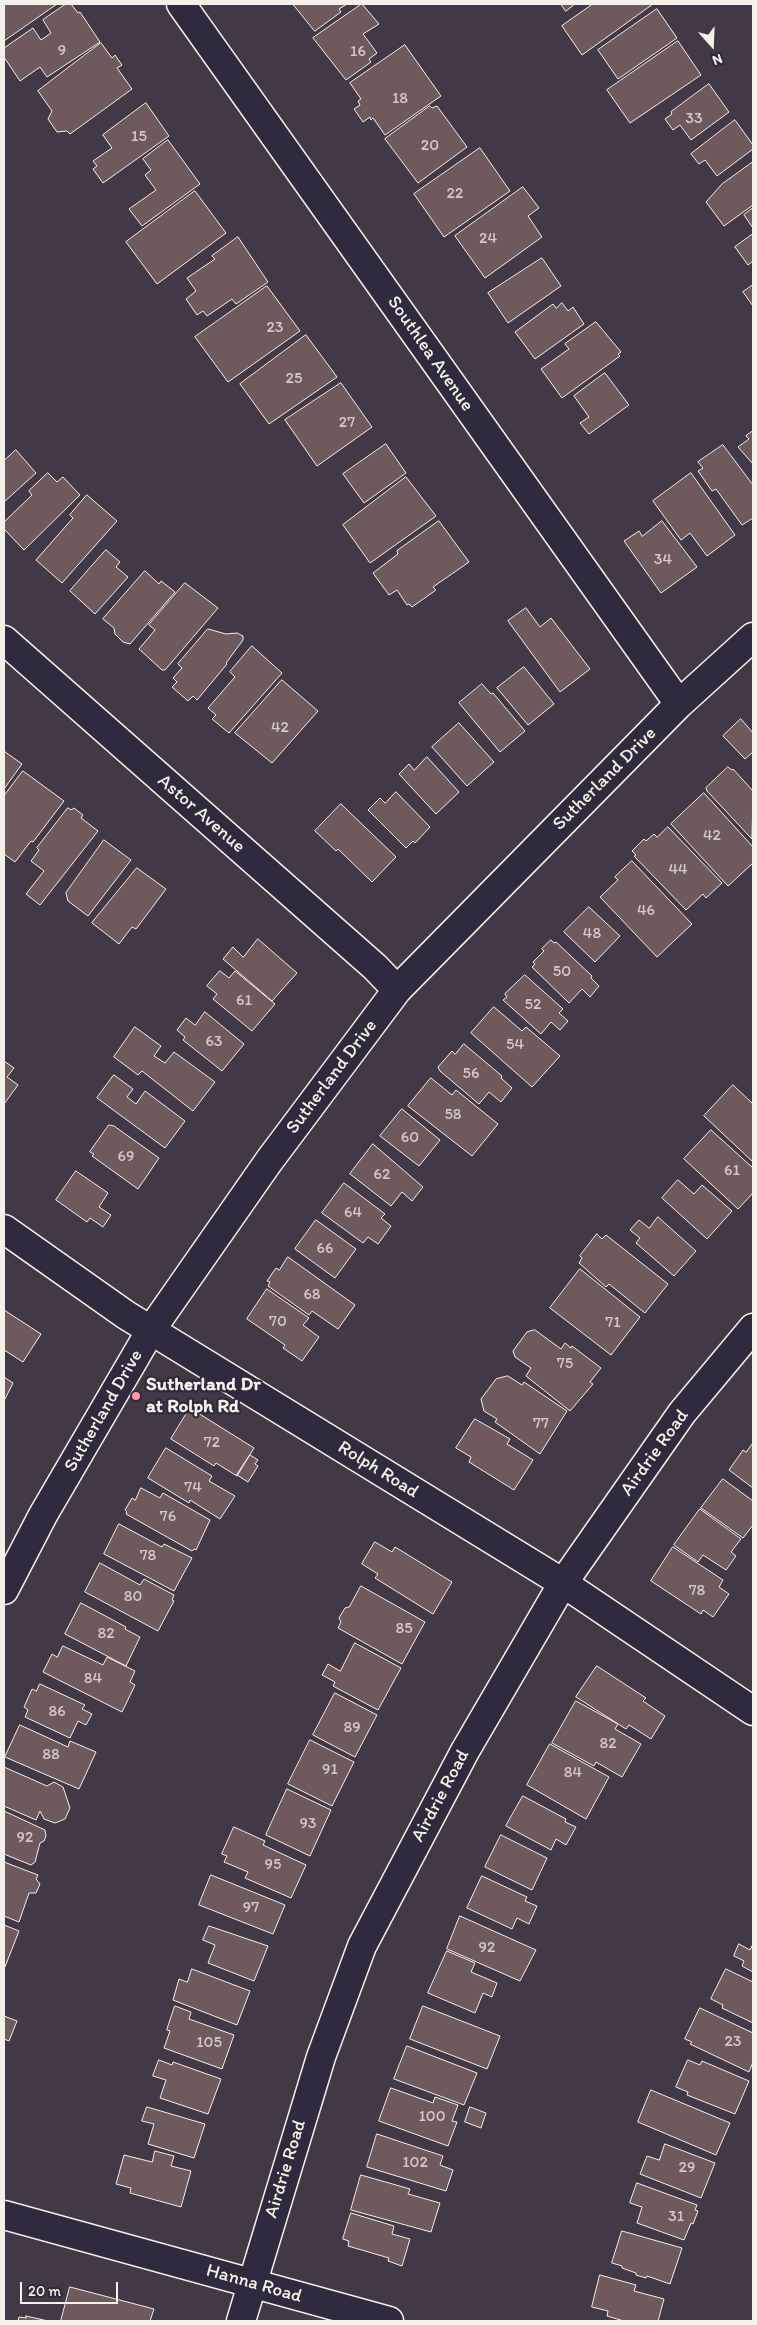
<!DOCTYPE html>
<style>
body{margin:0}
#map{position:relative;width:757px;height:2325px;overflow:hidden;background:#423846;font-family:Itim,sans-serif}
canvas{display:block}
.frame{position:absolute;inset:0;border:5px solid #f4f1e8;pointer-events:none}
.north{position:absolute;left:687px;top:20px;width:50px;height:50px;-webkit-text-stroke:4px #2f2a3d;paint-order:stroke;rotate:160deg;font-size:14px;font-weight:700;line-height:20px;text-align:center;color:#f4f1e8}
.north::after{content:'';display:block;margin:auto;width:18px;height:22px;background:#f4f1e8;clip-path:polygon(50% 0,100% 100%,50% 72%,0 100%)}
.scale{position:absolute;left:20px;top:2282px;width:98px;height:22px;box-sizing:border-box;border:2px solid #f4f1e8;border-top:0;padding-left:6px;font-size:15px;line-height:18px;white-space:nowrap;color:#f4f1e8;-webkit-text-stroke:4px #2f2a3d;paint-order:stroke}
</style>
<div id="map">
<canvas width="757" height="2325"></canvas>
<div class="frame"></div>
<div class="north">N</div>
<div class="scale">20 m</div>
</div>
<script>
const ctx = document.querySelector('canvas').getContext('2d');
ctx.lineJoin = 'round';
function fillPath(path, color) {
  ctx.fillStyle = color;
  ctx.fill(path, 'evenodd');
}
function stroke(path, color, width, dash) {
  ctx.strokeStyle = color;
  ctx.lineWidth = width;
  ctx.lineCap = dash ? 'butt' : 'round';
  ctx.setLineDash(dash || []);
  ctx.stroke(path);
}
function drawText(font, color, halo, rows, align = 'center') {
  ctx.font = font + ' Itim,sans-serif';
  ctx.lineWidth = 4.5;
  ctx.setLineDash([]);
  ctx.textBaseline = 'middle';
  ctx.strokeStyle = halo;
  ctx.fillStyle = color;
  for (const [text, x, y, turn = 0] of rows) {
    ctx.save();
    ctx.translate(x, y);
    ctx.rotate((+turn || 0) * Math.PI / 180);
    ctx.textAlign = isNaN(turn) ? turn : align;
    if (halo) ctx.strokeText(text, 0, 0);
    ctx.fillText(text, 0, 0);
    ctx.restore();
  }
}
const building = new Path2D(`
 M4,4H57L4,41Z
 M66,4H71L78,13L80,12L100,42L47,77L40,67L20,81L4,57V48L33,28L41,40L51,33L43,20Z
 M293,4H347L339,9L341,12L315,31Z
 M362,4L379,24L363,34L377,53L369,59L371,62L346,80L313,38Z
 M561,4H575L566,11Z
 M593,4H653L582,55L562,26Z
 M657,9L677,38L618,79L598,50Z
 M678,41L701,75L630,123L607,90Z
 M101,43L112,58L115,55L122,65L117,68L132,89L70,134L67,131L57,132L48,119L52,111L38,91Z
 M405,45L441,96L385,135L373,118L371,120L370,117L363,122L354,109L360,105L358,101L361,99L350,83Z
 M709,84L729,112L691,140L680,125L673,130L665,119L672,114L671,112Z
 M146,103L169,136L103,183L93,169L97,166L93,161L112,148L103,135Z
 M430,106L432,108L437,106L467,147L418,183L385,139Z
 M735,120L753,145V149L717,176L705,160L699,164L691,154Z
 M168,140L200,184L142,226L129,209L156,190L145,175L151,170L143,159Z
 M480,148L510,191L444,237L414,194Z
 M753,162V205L724,226L706,202L722,184Z
 M523,187L539,208L528,216L542,237L485,278L455,236Z
 M195,191L226,233L157,284L126,242Z
 M753,208V228L744,215Z
 M753,234V261L748,265L735,247Z
 M238,237L268,282L236,304L232,299L207,316L203,311L197,315L186,299L196,291L187,278L215,259L212,256Z
 M542,258L561,286L508,323L488,293Z
 M753,285V306L743,292Z
 M267,286L300,331L228,382L195,337Z
 M562,303L568,311L573,307L584,324L535,359L515,332L553,304L556,308Z
 M596,322L621,352L618,354L620,356L562,398L541,369L569,349L565,344Z
 M306,335L337,377L269,424L240,384Z
 M605,373L629,405L589,434L580,423L589,417L574,396Z
 M341,383L372,427L317,466L285,420Z
 M753,431V464L738,447L749,439L746,436Z
 M386,444L406,473L364,503L343,474Z
 M723,445L753,485V518L742,525L716,489L712,491L698,471L703,468L698,462Z
 M16,450L36,473L4,502V461Z
 M48,473L57,482L63,477L80,495L24,550L4,529V522L32,495L29,491Z
 M691,473L735,535L707,556L690,533L681,540L653,501Z
 M406,477L436,516L370,563L343,525Z
 M87,495L117,521L62,583L36,560L73,518L70,515Z
 M439,521L469,562L433,587L436,590L412,607L409,604L407,605L397,590L389,595L373,573L398,554L397,551Z
 M662,521L697,567L661,593L624,541L639,531L642,536Z
 M106,550L120,562L116,567L128,577L95,614L70,591Z
 M145,571L159,584L161,581L175,592L130,644L123,642L115,634L114,628L103,619Z
 M185,583L218,608L165,670H162L139,649L155,630L149,625Z
 M526,608L540,627L551,618L590,669L560,692L508,621Z
 M208,629L226,634L237,633L243,636V640L226,663L227,664L197,700L193,696L188,701L172,687L177,682L173,678L182,668L178,664Z
 M252,646L282,673L229,733L212,719L216,715L208,708L235,677L230,672Z
 M524,667L554,704L528,725L497,688Z
 M282,680L318,711L272,763L235,733Z
 M482,684L491,694L493,693L525,731L500,752L459,703Z
 M741,719L753,733V752L745,759L723,736Z
 M459,723L494,762L467,786L432,747Z
 M4,751L22,764L4,789Z
 M427,757L459,792L436,814L399,774L409,764L414,770Z
 M728,767L732,770L733,769L753,791L752,839L707,791L706,788Z
 M23,771L64,801L33,842L31,841L15,862L4,854V796Z
 M396,792L430,827L415,843L413,841L406,848L368,810L380,798L385,803Z
 M704,793L753,847V863L728,886L671,824Z
 M341,804L396,857L372,882L338,849L336,851L315,831Z
 M68,808L71,810L74,808L83,815L81,818L98,831L40,905L26,894L44,871L31,861L39,850L37,848Z
 M668,827L722,883L706,898L703,894L686,910L634,856L636,855L632,851L644,839L646,841L654,834L657,837Z
 M104,840L131,860L88,916L68,901L66,893Z
 M632,861L692,924L657,957L600,897L618,880L615,877Z
 M137,868L166,889L136,929L132,927L119,944L92,923Z
 M589,907L620,936L595,962L564,932Z
 M258,939L297,973L272,1001L223,959L233,947L243,957Z
 M551,940L554,943L556,942L592,976L591,978L599,986L590,997L582,989L569,1003L532,967L535,964L533,962L544,951L542,949Z
 M220,971L229,978L235,971L275,1004L252,1031L213,999L217,994L207,986Z
 M525,975L563,1009L559,1013L568,1021L560,1030L551,1022L541,1034L503,1000L507,997L505,994Z
 M494,1007L522,1031L526,1027L560,1056L532,1087L471,1033Z
 M205,1012L244,1044L222,1071L183,1040L185,1037L177,1030L186,1018L195,1025Z
 M135,1027L161,1046L154,1056L165,1063L174,1052L215,1082L193,1111L142,1071L138,1075L114,1057Z
 M464,1044L502,1076L501,1078L512,1088L501,1102L489,1092L479,1104L440,1071L438,1067L452,1051L455,1054Z
 M4,1061L14,1068L7,1077L18,1085L4,1104Z
 M114,1075L133,1089L127,1097L136,1104L145,1091L185,1121L165,1148L97,1098Z
 M431,1078L452,1095L456,1090L498,1124L472,1156L408,1106Z
 M733,1085L753,1104V1162L704,1116Z
 M402,1109L440,1140L419,1166L380,1136Z
 M109,1125L114,1126L159,1158L138,1189L92,1156L94,1154L90,1152Z
 M711,1130L753,1168V1193L738,1209L684,1159Z
 M373,1144L423,1187L412,1201L402,1192L391,1206L350,1174Z
 M76,1171L108,1193L99,1207L111,1215L103,1227L90,1218L87,1222L56,1200Z
 M678,1180L694,1194L702,1185L732,1211L707,1239L662,1198Z
 M344,1183L385,1214L381,1218L391,1226L378,1244L368,1237L363,1243L322,1213Z
 M658,1217L696,1251L674,1276L636,1243L640,1238L630,1230L639,1220L649,1228Z
 M316,1220L356,1249L335,1278L295,1249Z
 M597,1234L602,1239L606,1235L668,1284L645,1313L609,1284L606,1287L579,1263L582,1258L580,1256Z
 M288,1257L355,1305L338,1329L312,1311L309,1315L268,1286L270,1282L267,1281L276,1268L279,1270Z
 M580,1269L640,1317L611,1355L550,1308Z
 M267,1289L309,1318L303,1325L319,1337L302,1361L283,1348L285,1345L247,1319Z
 M4,1310L41,1334L23,1362L4,1350Z
 M535,1330L561,1349L565,1343L571,1348L572,1346L601,1368L590,1382L593,1384L570,1411L526,1376L531,1368L515,1357L513,1351L527,1332Z
 M508,1376L522,1385L524,1382L567,1411L540,1454L495,1422L497,1419L484,1411L481,1399L496,1379Z
 M4,1377L13,1383L4,1401Z
 M190,1408L254,1448L237,1476L216,1463L214,1466L171,1439Z
 M475,1419L510,1439L507,1444L533,1460L514,1490L469,1462L471,1457L456,1448Z
 M753,1443V1488L729,1470L743,1450L746,1452Z
 M166,1448L212,1476L209,1481L235,1496L220,1519L190,1500L189,1503L148,1478Z
 M250,1455L258,1460L255,1464L258,1466L248,1482L237,1475Z
 M723,1479L753,1501V1525L743,1538L701,1508Z
 M141,1488L160,1498L163,1493L210,1520L196,1550L194,1549L192,1551L126,1514L127,1512L125,1510L132,1498L135,1500Z
 M700,1509L741,1539L731,1552L736,1556L726,1570L703,1555L698,1562L674,1545Z
 M119,1524L162,1547L164,1544L192,1558L174,1591L104,1554Z
 M375,1542L392,1552L395,1547L452,1582L433,1614L375,1578L378,1574L362,1564Z
 M673,1547L723,1580L719,1587L729,1594L713,1617L703,1610L701,1614L651,1581Z
 M100,1563L140,1585L144,1579L174,1595L172,1600L174,1601L158,1631L85,1592Z
 M361,1586L425,1622L402,1664L338,1628L341,1622L339,1618L345,1608L349,1607Z
 M81,1603L126,1627L125,1629L140,1637L126,1666L65,1634Z
 M355,1643L401,1668L378,1710L333,1686L335,1682L322,1675L328,1664L340,1671Z
 M63,1646L103,1665L107,1657L135,1671L130,1682L135,1685L122,1712L43,1672L52,1654L57,1657Z
 M597,1666L646,1698L643,1701L665,1716L651,1739L629,1725L626,1729L576,1697Z
 M40,1684L85,1705L82,1709L92,1714L86,1725L78,1721L70,1738L25,1717L28,1710L24,1707L32,1689L36,1691Z
 M335,1693L377,1715L355,1757L313,1735Z
 M576,1701L618,1724L615,1729L641,1744L622,1777L596,1762L594,1766L552,1743Z
 M20,1725L68,1747L70,1741L96,1752L79,1789L5,1757Z
 M310,1740L354,1762L332,1806L288,1784Z
 M550,1744L609,1777L586,1819L527,1785Z
 M4,1767L47,1786L54,1782L63,1787L70,1808L65,1819L55,1823L44,1819L40,1811L36,1820L4,1806Z
 M287,1789L331,1810L310,1856L266,1835Z
 M523,1796L566,1819L565,1822L576,1827L566,1845L556,1839L551,1850L506,1826Z
 M4,1811L45,1830L46,1836L44,1841L40,1843L35,1862L31,1865L4,1854Z
 M234,1827L265,1841L263,1845L306,1865L291,1898L245,1878L248,1872L224,1862L227,1856L222,1854Z
 M501,1835L547,1858L532,1890L485,1867Z
 M4,1862L38,1875L36,1879L40,1884L36,1893H29L19,1922L4,1916Z
 M211,1875L285,1905L273,1934L199,1905Z
 M482,1876L527,1897L525,1901L537,1906L529,1924L517,1918L512,1929L467,1908Z
 M460,1916L536,1950L520,1981L447,1949Z
 M4,1925L19,1931L5,1967H4Z
 M209,1926L268,1946L254,1981L208,1963L215,1945L203,1940Z
 M739,1944L750,1950L753,1944V1972L742,1966L744,1961L734,1956Z
 M447,1951L475,1963L471,1972L497,1983L492,1997L483,1993L475,2013L428,1993Z
 M192,1969L250,1991L237,2025L173,2000L179,1979L187,1982Z
 M726,1969L753,1982V2023L722,2008L723,2005L711,1999Z
 M175,2006L191,2012L189,2019L234,2035L222,2069L164,2048L170,2031L167,2030Z
 M423,2006L500,2036L487,2069L410,2039Z
 M700,2008L753,2033V2062L749,2072L690,2044L692,2042L685,2039Z
 M4,2016L17,2021L9,2041L4,2039Z
 M407,2046L477,2073L464,2105L394,2079Z
 M159,2060L172,2065L173,2062L221,2079L208,2114L160,2098L166,2080L153,2076Z
 M688,2060L700,2065L702,2061L749,2081L735,2114L687,2095L688,2092L676,2087Z
 M391,2088L433,2103L435,2097L458,2105L452,2121L457,2122L448,2146L379,2121Z
 M651,2090L730,2123L716,2155L638,2122Z
 M147,2107L205,2124L194,2158L148,2144L154,2124L142,2121Z
 M470,2107L486,2113L481,2128L465,2122Z
 M377,2134L443,2156L440,2165L453,2170L446,2191L367,2167Z
 M665,2144L715,2163L701,2198L640,2174L647,2156L659,2160Z
 M155,2151L174,2156L171,2166L191,2171L181,2207L130,2193L131,2188L116,2184L124,2155L152,2162Z
 M361,2175L410,2189L408,2194L440,2203L431,2232L351,2210Z
 M637,2183L697,2205L695,2210L698,2211L693,2224L691,2223L684,2240L637,2223L642,2207L630,2203Z
 M351,2213L394,2226L392,2234L410,2239L402,2266L388,2261L389,2258L348,2246L349,2241L343,2239Z
 M622,2231L682,2248L670,2284L647,2276L646,2278L636,2275V2273L622,2268V2266L612,2263Z
 M600,2275L636,2285L634,2291L664,2299L658,2321H624L607,2316L608,2311L592,2307Z
 M70,2287L154,2309L150,2321H61Z
 M26,2316L48,2321H18L19,2317L26,2318Z`);
fillPath(building, '#6e595c');
stroke(building, '#f4f1e8', 1);
const street = new Path2D(`
 M181,4L679,704
 M4,640L375,967L397,990
 M4,1229L126,1315L563,1583L753,1711
 M4,1590L43,1515L151,1330L269,1161L397,990L679,704L753,637
 M4,2215L389,2321
 M241,2321L321,2057L362,1946L465,1751L563,1583L682,1413L753,1328`);
stroke(street, '#f4f1e8', 31);
stroke(street, '#2f2a3d', 28);
for (const [x, y, r, color] of [
 [136,1396,5,"#ff9aa2"]
]) {
  const dot = new Path2D();
  dot.arc(x, y, r, 0, 2 * Math.PI);
  ctx.fillStyle = color;
  ctx.fill(dot);
  stroke(dot, '#2f2a3d', 2);
}
drawText('16px', '#d2cbc5', null, [
 ["9",62,51],
 ["16",358,52],
 ["18",400,99],
 ["33",694,119],
 ["15",139,137],
 ["20",430,146],
 ["22",455,194],
 ["24",488,239],
 ["23",275,328],
 ["25",294,379],
 ["27",347,423],
 ["34",663,560],
 ["42",280,728],
 ["42",712,836],
 ["44",678,870],
 ["46",646,911],
 ["48",592,934],
 ["50",562,972],
 ["61",244,1001],
 ["52",533,1005],
 ["63",214,1042],
 ["54",515,1045],
 ["56",471,1074],
 ["58",453,1115],
 ["60",410,1138],
 ["69",126,1157],
 ["61",732,1171],
 ["62",382,1175],
 ["64",353,1213],
 ["66",325,1249],
 ["68",312,1295],
 ["70",278,1322],
 ["71",613,1323],
 ["75",565,1364],
 ["77",541,1424],
 ["72",212,1443],
 ["74",193,1488],
 ["76",168,1517],
 ["78",148,1556],
 ["78",697,1591],
 ["80",133,1597],
 ["85",404,1629],
 ["82",106,1634],
 ["84",93,1679],
 ["86",57,1712],
 ["89",352,1728],
 ["82",608,1744],
 ["88",51,1755],
 ["91",330,1770],
 ["84",573,1773],
 ["93",308,1824],
 ["92",25,1838],
 ["95",273,1865],
 ["97",251,1908],
 ["92",487,1948],
 ["23",733,2042],
 ["105",209,2043],
 ["100",432,2117],
 ["102",415,2163],
 ["29",687,2168],
 ["31",676,2217]
]);
drawText('19px', '#f4f1e8', '#2f2a3d', [
 ["Southlea Avenue",430,354,55],
 ["Sutherland Drive",605,779,-45],
 ["Astor Avenue",201,814,41],
 ["Sutherland Drive",332,1077,-53],
 ["Sutherland Drive",104,1411,-60],
 ["Airdrie Road",655,1453,-54],
 ["Rolph Road",378,1470,32],
 ["Airdrie Road",441,1796,-62],
 ["Airdrie Road",286,2169,-73],
 ["Hanna Road",254,2284,16]
]);
drawText('bold 19px', '#f4f1e8', '#2f2a3d', [
 ["Sutherland Dr",146,1385],
 ["at Rolph Rd",146,1407]
], 'left');
</script>
